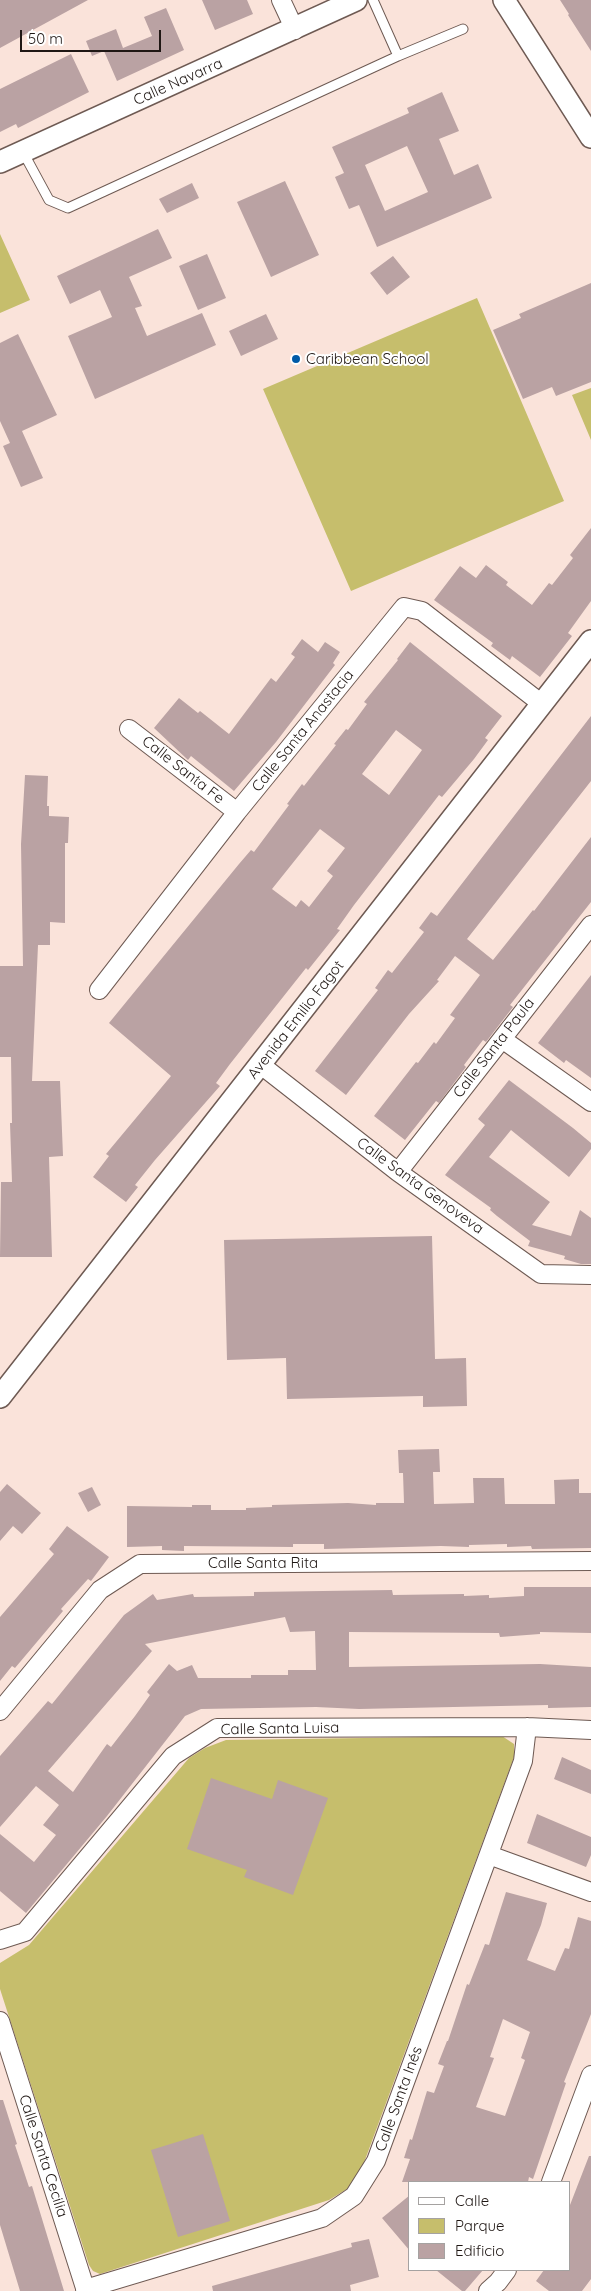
<!DOCTYPE html>
<meta charset="utf-8">
<style>
body{margin:0}
#map{position:relative;width:591px;height:2291px;overflow:hidden;background:#fae3da;font-family:Quicksand,sans-serif}
canvas{display:block}
.legend{position:absolute;left:408px;top:2181px;width:162px;height:90px;box-sizing:border-box;background:#fff;border:1px solid #a5a2a1;margin:0;padding:6px 9px;list-style:none;font-size:15px;color:#1f1714}
.legend li{display:flex;align-items:center;gap:10px;height:25px}
.legend b{width:25px;border:1px solid #a5a2a1}
.scale{position:absolute;left:20px;top:30px;width:141px;height:22px;box-sizing:border-box;border:2px solid #1f1714;border-top:0;padding-left:6px;font-size:15px;line-height:18px;white-space:nowrap;color:#1f1714;-webkit-text-stroke:4px #fff;paint-order:stroke}
</style>
<div id="map">
<canvas width="591" height="2291"></canvas>
<ul class="legend">
<li><b style="height:6px;background:#fff"></b>Calle</li>
<li><b style="height:14px;background:#c6be6c"></b>Parque</li>
<li><b style="height:14px;background:#baa2a3"></b>Edificio</li>
</ul>
<div class="scale">50 m</div>
</div>
<script>
const ctx = document.querySelector('canvas').getContext('2d');
ctx.lineJoin = 'round';
function fillPath(path, color) {
  ctx.fillStyle = color;
  ctx.fill(path, 'evenodd');
}
function stroke(path, color, width, dash) {
  ctx.strokeStyle = color;
  ctx.lineWidth = width;
  ctx.lineCap = dash ? 'butt' : 'round';
  ctx.setLineDash(dash || []);
  ctx.stroke(path);
}
function drawText(font, color, halo, rows, align = 'center') {
  ctx.font = font + ' Quicksand,sans-serif';
  ctx.lineWidth = 4;
  ctx.setLineDash([]);
  ctx.textBaseline = 'middle';
  ctx.strokeStyle = halo;
  ctx.fillStyle = color;
  for (const [text, x, y, turn = 0] of rows) {
    ctx.save();
    ctx.translate(x, y);
    ctx.rotate((+turn || 0) * Math.PI / 180);
    ctx.textAlign = isNaN(turn) ? turn : align;
    if (halo) ctx.strokeText(text, 0, 0);
    ctx.fillText(text, 0, 0);
    ctx.restore();
  }
}
fillPath(new Path2D(`
 M0,234L30,300L0,313Z
 M477,298L564,501L351,591L263,389Z
 M591,388V440L572,395Z
 M502,1736L514,1744V1757L362,2168L347,2189L329,2200L100,2274L93,2271L89,2265L0,1989V1963L29,1945L189,1758L205,1748L226,1740Z`), '#c6be6c');
fillPath(new Path2D(`
 M0,0H88L0,48Z
 M202,0H247L253,14L215,30Z
 M560,0H591V51L568,15L569,14Z
 M166,8L184,50L117,81L104,51L92,56L86,41L116,29L123,48L152,36L144,17Z
 M71,54L89,92L18,128L16,124L0,132V89Z
 M442,92L459,131L439,139L454,175L478,164L492,198L377,247L359,205L349,209L335,177L344,173L332,147L409,113L407,108ZM407,146L428,192L385,211L365,165Z
 M285,181L319,255L271,277L237,202Z
 M192,183L199,198L167,213L159,199Z
 M158,229L172,258L129,277L142,306L135,308L147,336L202,313L216,345L95,399L68,336L112,317L100,290L70,304L57,276Z
 M207,254L226,298L198,310L179,266Z
 M393,256L410,277L387,295L370,273Z
 M591,283V382L556,396L552,387L523,399L493,330L521,318L519,314Z
 M266,314L278,339L241,356L229,331Z
 M18,334L57,415L22,431L43,478L21,487L3,446L10,443L0,421V343Z
 M591,528V601L568,633L572,636L540,677L512,656L510,660L491,646L493,643L434,600L460,566L476,578L486,565L508,582L506,585L532,605L549,583L552,585L573,558L570,555Z
 M302,639L318,652L325,642L340,652L333,663L335,665L276,742L234,791L191,756L188,760L154,728L179,698L198,713L200,711L229,734L271,678L276,682L295,657L291,654Z
 M410,642L502,716L485,738L488,740L474,759L442,797L439,795L354,905L337,929L340,930L308,970L306,968L230,1064L216,1083L220,1086L155,1160L135,1185L138,1187L126,1202L93,1177L109,1156L106,1154L171,1076L109,1023L239,864L251,850L254,852L289,805L287,804L302,784L304,786L336,745L334,744L346,729L348,730L367,704L364,702L398,660L397,659ZM396,730L422,750L389,795L362,774ZM320,829L345,848L327,871L333,876L309,907L301,900L296,907L272,889Z
 M591,716V781L467,939L493,960L533,910L534,911L591,837V902L510,1005L513,1007L486,1042L483,1040L464,1065L466,1067L439,1103L436,1101L405,1140L374,1116L416,1062L418,1063L434,1042L436,1044L455,1018L450,1015L480,975L455,956L437,980L439,981L409,1014L346,1095L315,1071L378,990L375,988L388,970L392,973L424,932L419,928L431,912L437,916Z
 M25,775L48,776L47,806H49V816L69,817L68,843H65V923L50,922V945H38L32,1081H60L63,1156L49,1157L52,1257H0L1,1182H12L10,1123H12L11,1057H0V966H23L21,844Z
 M591,975V1078L566,1060L564,1063L538,1043Z
 M509,1080L573,1128L591,1143V1149L569,1177L511,1130L489,1157L550,1202L532,1225L571,1236L580,1210L591,1218V1264H581L564,1259L565,1256L528,1246L530,1241L497,1216L490,1210L491,1208L445,1175L485,1125L478,1119Z
 M432,1236L435,1359L466,1358L467,1406L423,1407V1396L287,1399L286,1358L227,1360L224,1240Z
 M439,1449L440,1472H433L434,1504L474,1503L473,1478H504L505,1504H555L554,1480L579,1479V1493H591V1548L532,1549L531,1546L507,1547V1544L469,1545V1547L441,1546L324,1549V1544H293V1547L184,1546V1551L162,1550V1546L127,1547V1506L192,1507V1505H211V1510H246V1508L272,1507V1505L348,1503L376,1505V1503H404L403,1473H399L398,1450Z
 M7,1484L41,1513L22,1534L13,1526L0,1541V1492Z
 M92,1487L101,1505L88,1512L78,1493Z
 M67,1526L109,1557L91,1581L88,1579L61,1609L63,1611L15,1668L12,1666L0,1681V1617L54,1554L49,1549Z
 M524,1587H591V1633L540,1632V1634L500,1637L499,1633L349,1632V1667L540,1664L591,1667V1707L548,1708V1705L359,1709L316,1707L201,1709L185,1716L107,1816L26,1913L0,1891V1834L34,1862L56,1835L43,1825L59,1805L36,1786L0,1827V1756L48,1701L52,1704L124,1615L153,1594L157,1600L193,1594L194,1597L254,1596V1592L392,1590L393,1595L464,1594V1596L489,1595V1598L524,1596ZM285,1617L290,1632L315,1631L316,1670H288V1675H251V1678H198L192,1665L177,1671L169,1664L147,1692L150,1695L135,1716L111,1747L107,1744L73,1792L48,1771L152,1651L145,1644Z
 M562,1757L591,1770V1794L554,1779Z
 M211,1778L272,1799L278,1780L328,1798L293,1895L244,1877L247,1870L187,1849Z
 M537,1814L591,1837V1855L586,1867L527,1843Z
 M506,1892L547,1903L541,1925L527,1960L555,1971L565,1948L569,1949L578,1917L591,1921V2014L564,2082L566,2083L533,2179L529,2177L528,2182H402L410,2159L404,2158L410,2139L412,2140L427,2091L434,2093L444,2066L438,2064L447,2041H448L467,1984L469,1985L485,1944L489,1945ZM503,2019L530,2032L521,2058L525,2060L505,2116L476,2107L494,2058L490,2057Z
 M0,2100H3L17,2144L15,2145L29,2187L32,2186L64,2291H20L0,2225Z
 M203,2134L230,2221L178,2237L151,2150Z
 M589,2156H591V2279L582,2291H549L536,2281L544,2270H570V2205Z
 M410,2195V2251L382,2218Z
 M369,2239L379,2277L350,2285L351,2291H213L212,2286L352,2247L351,2243Z
 M436,2270H483L465,2291H462Z`), '#baa2a3');
const service = new Path2D(`
 M373,0L398,56
 M23,152L49,200L68,208L398,56L463,29`);
const minor = new Path2D(`
 M281,0L295,30
 M129,729L237,812
 M99,990L237,812L404,607L422,611L542,704
 M502,1039L591,1102
 M261,1065L398,1172L541,1274L591,1275
 M398,1172L591,925
 M0,1711L100,1590L140,1564L591,1561
 M489,1855L591,1892
 M0,1940L25,1932L173,1756L217,1728L527,1727L591,1730
 M0,2021L86,2291
 M551,2182L591,2075
 M85,2289L322,2218L354,2196L376,2161L523,1761L527,1727
 M488,2291L498,2282L507,2270`);
const tertiary = new Path2D(`
 M504,0L591,137
 M0,162L356,0
 M0,1397L591,641`);
stroke(service, '#6e5a53', 11);
stroke(minor, '#6e5a53', 20);
stroke(tertiary, '#6e5a53', 24);
stroke(service, '#fff', 9);
stroke(minor, '#fff', 18);
stroke(tertiary, '#fff', 21);
for (const [x, y, r, color] of [
 [296,359,5,"#005ba8"]
]) {
  const dot = new Path2D();
  dot.arc(x, y, r, 0, 2 * Math.PI);
  ctx.fillStyle = color;
  ctx.fill(dot);
  stroke(dot, '#fff', 2);
}
drawText('15px', '#1f1714', '#fff', [
 ["Calle Navarra",178,82,-24],
 ["Calle Santa Anastacia",303,731,-51],
 ["Calle Santa Fe",183,770,38],
 ["Avenida Emilio Fagot",296,1020,-52],
 ["Calle Santa Paula",494,1048,-52],
 ["Calle Santa Genoveva",420,1186,36],
 ["Calle Santa Rita",263,1563],
 ["Calle Santa Luisa",280,1729,-1],
 ["Calle Santa Inés",399,2099,-70],
 ["Calle Santa Cecilia",43,2156,72]
]);
drawText('15px', '#1f1714', '#fff', [
 ["Caribbean School",306,359]
], 'left');
</script>
